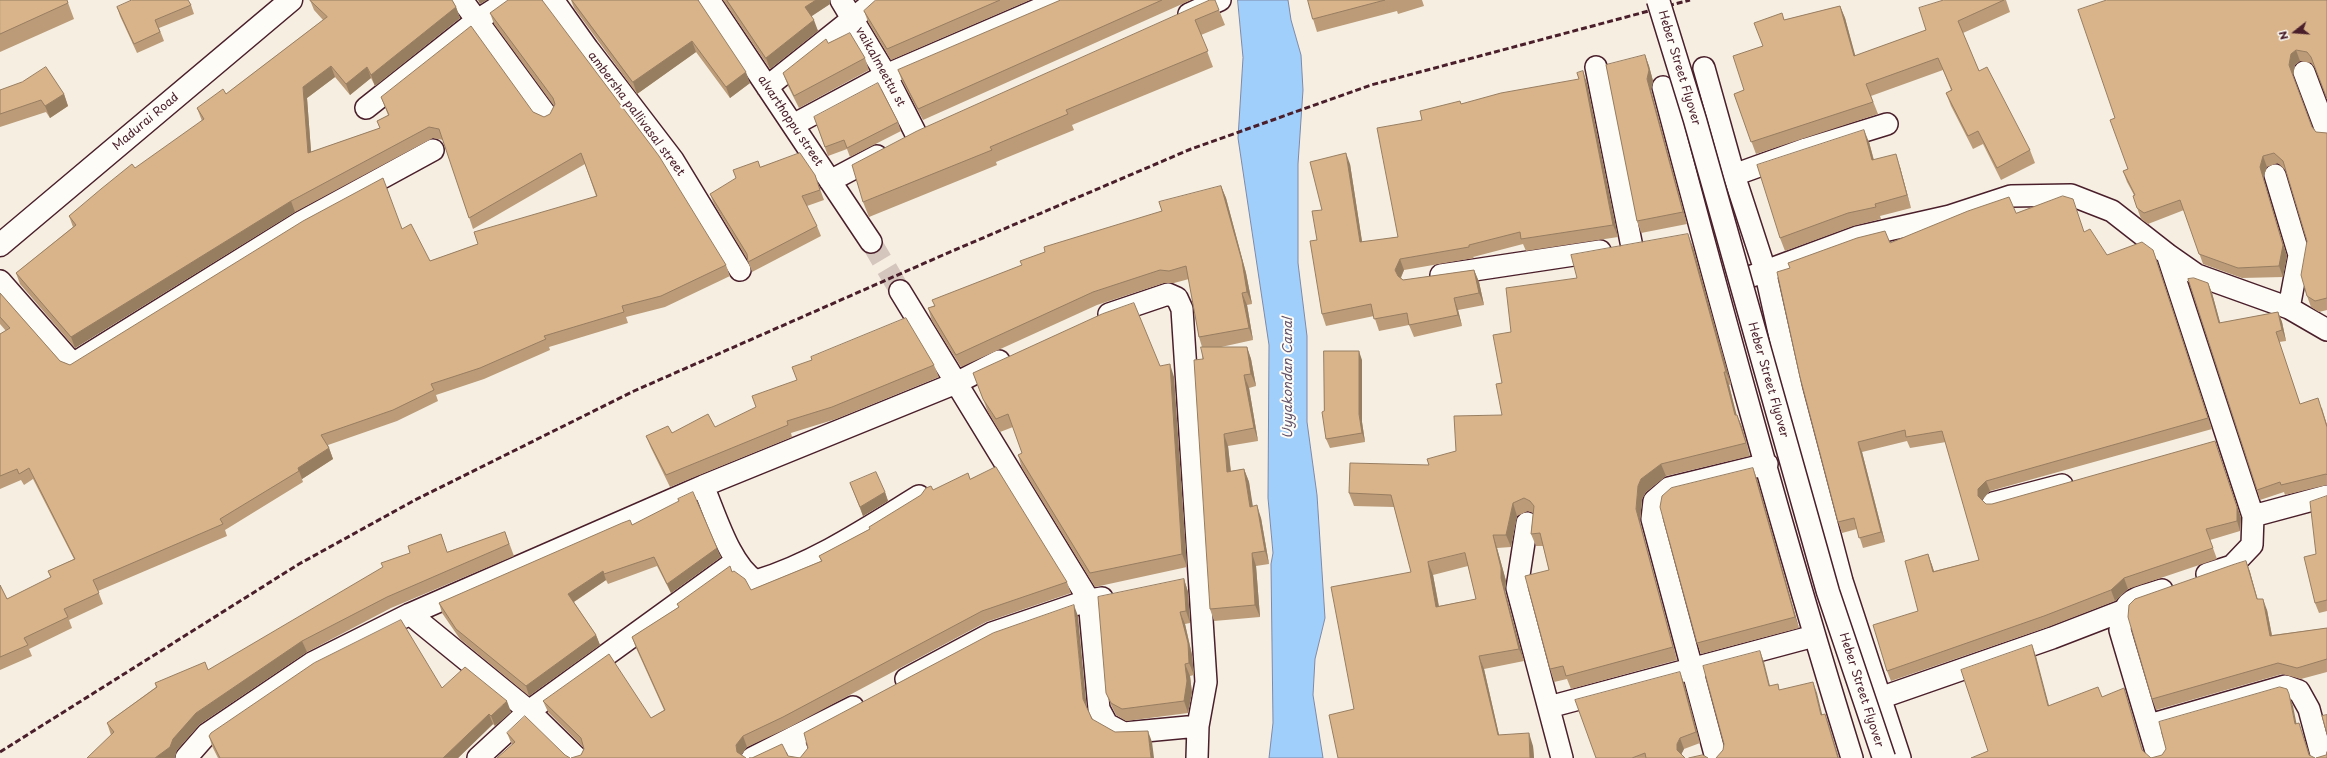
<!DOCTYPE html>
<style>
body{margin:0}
#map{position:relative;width:2327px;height:758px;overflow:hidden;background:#f6eee1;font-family:"Playpen Sans",sans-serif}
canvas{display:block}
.north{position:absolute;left:2275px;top:12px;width:40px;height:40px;-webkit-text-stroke:3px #fdfcf7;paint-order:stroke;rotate:253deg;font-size:11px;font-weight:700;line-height:16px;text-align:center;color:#4a1f2b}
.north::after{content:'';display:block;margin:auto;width:14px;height:18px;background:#4a1f2b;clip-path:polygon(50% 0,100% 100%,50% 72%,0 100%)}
</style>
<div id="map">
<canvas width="2327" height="758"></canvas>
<div class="north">N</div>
</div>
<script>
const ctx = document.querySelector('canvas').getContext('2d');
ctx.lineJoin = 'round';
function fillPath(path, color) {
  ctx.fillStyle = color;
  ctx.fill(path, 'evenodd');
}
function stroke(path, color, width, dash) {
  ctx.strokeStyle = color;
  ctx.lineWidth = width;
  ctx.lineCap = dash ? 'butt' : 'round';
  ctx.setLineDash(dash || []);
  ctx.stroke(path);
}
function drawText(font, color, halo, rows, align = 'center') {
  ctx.font = font + ' "Playpen Sans",sans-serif';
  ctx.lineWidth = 4;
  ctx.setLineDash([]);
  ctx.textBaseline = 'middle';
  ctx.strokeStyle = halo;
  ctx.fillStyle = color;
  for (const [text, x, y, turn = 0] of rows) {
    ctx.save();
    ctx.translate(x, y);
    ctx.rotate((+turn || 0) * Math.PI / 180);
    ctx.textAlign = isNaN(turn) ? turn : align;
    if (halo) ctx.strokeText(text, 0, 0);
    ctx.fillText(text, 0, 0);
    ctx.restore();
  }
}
const water = new Path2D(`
 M1238,0H1288L1291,20L1301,55L1303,90L1298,164V263L1307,336V422L1317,495L1325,618L1315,659L1313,695L1323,758H1269L1273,723L1271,564L1273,553L1268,498L1269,345L1238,138L1243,58Z`);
fillPath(water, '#a1cffc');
stroke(water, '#7e89a8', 1);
stroke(new Path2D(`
 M871,242L900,291`), '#d4c5bd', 21, [21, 10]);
const minor = new Path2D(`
 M462,0L547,116
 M553,0L588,49L673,160L740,270
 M709,0L871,242
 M841,0L886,75L917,136
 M1189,14L1220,0
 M1596,67L1632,247
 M1704,68L1734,175L1765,270L1792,391L1842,581L1900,758
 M2304,72L2327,133
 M767,87L876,0
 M1663,87C1722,311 1783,536 1852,758
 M366,108L476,21L509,0
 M793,125L886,75L1060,0
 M1734,175L1806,149L1887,124
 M2275,175L2299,255L2289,308
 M830,181L877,156
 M2167,254L2253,516L2252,545L2232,566L2207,574
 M1441,275L1600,251
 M1752,276L1857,237L1950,216L2011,196L2071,195L2112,211L2167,254L2197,275L2289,308L2327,330
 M0,281L73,364L301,222L433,150
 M900,291L1089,600L992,633L906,679
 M1109,314L1168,294L1177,298L1182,309L1206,682L1198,726L1197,758
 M703,486C715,513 730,566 756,581C815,563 867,528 919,496
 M1993,503L2062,485
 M2253,516L2327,496
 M1527,523L1517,588L1562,758
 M1102,598L1089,600L1099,709L1107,724L1124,733L1198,726
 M410,614L529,711L577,758
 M1880,698L2052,638L2122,611
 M1549,707L1814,636
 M2149,725L2285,686L2299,691L2309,709L2322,758
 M793,739L800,758
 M186,758L207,734L312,663L410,614L703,486L956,383L999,361
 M478,758L529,711L736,561
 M752,758L853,707
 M1716,758L1652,519L1654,501L1669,488L1767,464
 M2158,758L2120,630C2124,596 2133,600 2162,590`);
const secondary = new Path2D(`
 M0,245L291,0`);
stroke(minor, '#4a1f2b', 24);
stroke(secondary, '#4a1f2b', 25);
stroke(minor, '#fdfcf7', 21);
stroke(secondary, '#fdfcf7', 22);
stroke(new Path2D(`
 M0,752L299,564L415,500L634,391L943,255L1191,149L1371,85L1690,0`), '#4a1f2b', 3, [6, 3]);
const tertiaryBridge = new Path2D(`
 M1658,0L1695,120L1828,592L1884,758`);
stroke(tertiaryBridge, '#4a1f2b', 25, []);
stroke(tertiaryBridge, '#fdfcf7', 22);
fillPath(new Path2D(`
 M0,0H67L74,19L0,52Z
 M310,0H452L456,7L460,18L375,86L371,78L350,95L335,77L307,98L311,152L380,128L377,121L388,115L381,97L533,112L544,117L550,114L554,106L494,24L490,13L726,265L730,276L665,307L626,317L628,323L549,347L550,350L484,379L436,395L438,401L397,421L328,445L333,459L302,479L303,482L225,530L227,536L98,591L103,604L69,620L72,628L29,649L32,656L0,670V585L7,599L51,578L48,571L74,559L33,479L24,485L21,480L0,489V334L6,331L0,324V293L60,361L70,365L402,229L430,261L478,244L596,196L585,164L473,229L443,140L433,138L295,212L75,348L20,284L16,273L73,227L69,216L202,121L197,108L226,94L323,20L314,10Z
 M571,0H698L750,83L730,98L696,52L637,94L574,8Z
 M723,0H830V4L811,16L818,31L770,69Z
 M876,0H1030L891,60L868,22L864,11Z
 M1061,0H1191L923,120L902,81L898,70Z
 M1210,0L1219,10L1225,25L1201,35L1213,67L1072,125L1074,130L996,162L997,165L869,217L863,202Z
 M1308,0H1422L1424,6L1398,14L1397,11L1317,32L1313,19Z
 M1944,0H2006L2010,12L1963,33L1979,71L2030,150L2035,163L2001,180L1983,144L1973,149L1951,106L1946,93L1951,90L1943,70L1871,96L1878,114L1756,154L1734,94L1744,90L1763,46L1784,20L1840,6L1845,18L1855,56L1926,30Z
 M2327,0L2315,68L2311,63L2300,61L2295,65L2293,76L2312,127L2316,132L2327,133V310L2319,312L2311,307L2307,296V241L2286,171L2278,163L2267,167L2263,178L2287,256L2283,277L2242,278L2203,264L2184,210L2148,224L2141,219L2133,196L2134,195L2127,182L2123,171L2128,169L2115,118Z
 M191,5L194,14L159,28L164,41L137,53L120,16L117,7Z
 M828,43L865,58L869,70L799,108L788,86L783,73Z
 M1645,55L1649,66L1653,81L1651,90L1687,224L1641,233L1637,221Z
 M1587,83L1618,237L1526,251L1523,244L1473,257L1474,258L1404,270L1401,278L1403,280L1474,270L1479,282L1484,305L1458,310L1462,326L1414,337L1409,325L1379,331L1374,316L1326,326L1322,314L1317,240L1322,210L1350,164L1362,242L1398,237L1422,120L1461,104Z
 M0,90L64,94L68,106L50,118L46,112L0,127Z
 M814,117L898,122L901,131L850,157L847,149L828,156Z
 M1869,142L1874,160L1900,167L1911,208L1880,216L1881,219L1853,226L1785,251L1780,238Z
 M760,167L815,175L824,200L807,206L817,226L821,236L752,272L747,259L714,204L710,194Z
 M1221,186L1226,198L1246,273L1252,304L1247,305L1253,340L1221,347H1247L1251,359L1256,386L1249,388L1258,441L1228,446L1231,471L1244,469L1249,482L1252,506L1261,518L1269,564L1256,566L1260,617L1214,621L1210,609L1202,347L1199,337L1189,279L1174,283H1164L1097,305L961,367L932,321L928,308L1162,211Z
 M2016,213L2084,232L2107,255L2153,250L2212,429L1990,491L1982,500L1986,504H1992L2219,452L2241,518L2240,531L2210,540L2217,559L2128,589L2115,601L2048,627L1891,681L1887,671L1918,611L1928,554L1934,571L1979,560L1946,442L1910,448L1907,441L1862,452L1885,542L1863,548L1857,529L1842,533L1838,522L1890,243Z
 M1693,247L1731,384L1729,385L1736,415H1737L1742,427L1750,456L1666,476L1646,492L1642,499L1640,522L1677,660L1571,689L1567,679L1554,682L1550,669L1549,570L1543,546H1536L1531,534L1533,513L1528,511L1517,516L1511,547L1497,548L1506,581L1505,591L1524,661L1484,669L1499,735L1533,746L1534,758H1338L1354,709L1411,572L1394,507L1354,506L1349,493L1429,465L1456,451L1502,415V383L1511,332L1577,278ZM1468,566L1476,599L1439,606L1433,575Z
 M2208,283L2212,293L2220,323L2278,312L2282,322L2286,341L2279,342L2300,404L2322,408L2327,425V485L2285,495L2284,492L2260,500L2257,490Z
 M1362,360V422L1365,442L1330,448L1326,439L1324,411Z
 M934,365L939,377L836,419L791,433L792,437L670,487L651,448L646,436L715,427Z
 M1160,366L1174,377L1187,567L1095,587L1022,468L1018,455L1022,453L1013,427L1000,432L988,412L973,373Z
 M970,479L1067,582L1071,593L986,622L788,728L747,747L741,755H581L584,748L548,712L543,701L651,718L664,710L636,648L632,637L679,607L677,604L732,572L751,590L821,561L819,556L870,529L933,490Z
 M1757,479L1799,628L1701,654L1697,643Z
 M850,483L885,492L888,501L863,516Z
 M2327,496V611L2319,613L2315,603L2316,554Z
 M678,499L721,557L671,593L657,566L608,584L606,580L574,602L596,635L600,645L529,696L460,639L442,613L439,603L632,525L679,502Z
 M505,532L514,556L391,608L307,652L200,724L177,750L111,735L107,723L156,687L155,683L208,670L447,552Z
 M2246,561L2250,572L2257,599L2267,610L2272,635L2327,628V672L2301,679L2282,674L2156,710L2152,699Z
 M1184,579L1188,592L1190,623L1185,624L1192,655L1194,675L1190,676L1192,693L1188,713L1126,721L1116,715L1111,705L1106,693Z
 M1684,683L1700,743L1684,749L1681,754L1685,758H1596Z
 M442,688L511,712L495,726L493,724L458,758H218L212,746L209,736Z
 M507,733L565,755L512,745Z`), '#bb9b78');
fillPath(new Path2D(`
 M478,0H487L480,4Z
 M816,0H830V4L809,18L805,7Z
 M1840,6L1845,18L1859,69L1854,56Z
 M456,7L460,18L375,86L371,75Z
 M814,20L818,31L770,69L766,58Z
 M692,41L696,52L637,94L633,82Z
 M2296,50L2300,61L2295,65L2293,76L2289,65L2291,54Z
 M1645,55L1649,66L1653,81L1651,90L1687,224L1683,212L1647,79Z
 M331,66L335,77L307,98L312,164L308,153L303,87Z
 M367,67L371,78L350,95L346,84Z
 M1583,71L1587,83L1618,237L1613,225Z
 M746,72L750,83L730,98L726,87Z
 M64,94L68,106L50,118L45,106Z
 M1864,130L1869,142L1877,173L1872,160Z
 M1346,153L1350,164L1364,254L1360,242Z
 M1896,154L1900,167L1911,208L1907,195Z
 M2263,156L2267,167L2263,178L2287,256L2283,277L2279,266L2260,167Z
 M1221,186L1226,198L1246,273L1252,304L1247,292Z
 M291,201L295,212L75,348L71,337Z
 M1688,234L1693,247L1731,384L1726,372Z
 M2153,250L2157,261L2212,429L2208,418Z
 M1400,259L1404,270L1399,281L1395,270Z
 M1474,270L1479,282L1484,305L1479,293Z
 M2208,283L2212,293L2223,333L2219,323Z
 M1242,293L1247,305L1253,340L1249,328Z
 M1454,298L1458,310L1462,326L1458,315Z
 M2278,312L2282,322L2286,341L2282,330Z
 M1247,347L1251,359L1256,386L1251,374Z
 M1359,351L1362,360V422L1365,442L1362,433L1359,414Z
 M1170,364L1174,377L1187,567L1182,554Z
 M1724,372L1729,385L1740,428L1735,415Z
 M1244,375L1249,388L1258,441L1254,428Z
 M2318,398L2327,425V427Z
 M1737,415L1742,427L1750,456L1746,443Z
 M1224,434L1228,446L1232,484L1227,472Z
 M2215,441L2241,518L2240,531L2237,521Z
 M1858,442L1862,452L1885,542L1881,532Z
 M329,448L333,459L302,479L298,468Z
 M1661,464L1666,476L1646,492L1642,499L1640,522L1677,660L1673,647L1636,509L1638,486L1641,479Z
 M1753,468L1757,479L1799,628L1795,617Z
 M1244,469L1249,482L1255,519L1250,507Z
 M1986,481L1990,491L1982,500L1978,496V489Z
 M885,492L888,501L863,516L860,507Z
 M1513,503L1517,516L1511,547L1506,535Z
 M1257,505L1261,518L1269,564L1265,551Z
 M1493,535L1497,548L1506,581L1505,591L1524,661L1519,649L1501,578Z
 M717,548L721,557L671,593L667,584Z
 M1252,553L1256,566L1260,617L1255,605Z
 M1928,554L1932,565L1937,582L1933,572Z
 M2246,561L2250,572L2261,611L2257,599Z
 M1428,562L1433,575L1441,619L1436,607Z
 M603,571L606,580L572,603L568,594Z
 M2124,578L2128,589L2115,601L2111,590Z
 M1184,579L1188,592L1190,623L1186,611Z
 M2263,599L2267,610L2274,647L2270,636Z
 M1074,605L1078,616L1087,710L1083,699Z
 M1180,612L1185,624L1192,655L1194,675L1189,663Z
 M596,635L600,645L529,696L526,686Z
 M302,641L307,652L200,724L177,750L175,758H155L196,713Z
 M2032,645L2036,656L2052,717L2048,706Z
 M1760,651L1764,662L1773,698L1769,686Z
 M1479,656L1484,669L1502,748L1498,735Z
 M1185,664L1190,676L1192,693L1188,713L1184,701Z
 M1680,672L1684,683L1700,743L1696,732Z
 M1813,682L1817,693L1825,726L1821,715Z
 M2124,688L2128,700L2145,758L2142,750Z
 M2289,694L2293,706L2299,736L2295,724Z
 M507,701L511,712L495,726L491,716Z
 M489,714L493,724L458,758H443Z
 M1825,714L1829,725L1839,758H1838Z
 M2299,723L2303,735L2311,758H2310Z
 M1148,731L1152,742L1154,758H1151Z
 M1529,733L1533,746L1534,758H1530Z
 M743,736L747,747L740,757L737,752L736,745Z
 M1680,738L1684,749L1681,755L1677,750V744Z`), '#987e61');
const building = new Path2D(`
 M0,0H67L68,3L0,34Z
 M132,0H188L191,5L155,20L160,32L134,44L117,7Z
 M310,0H452L456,7L371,75L367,67L346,84L331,66L303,87L308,153L380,128L377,121L389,115L381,97L471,26L533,112L544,117L550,114L555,104L553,98L490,13L508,0H542L659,156L726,265L661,296L622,306L624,312L544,336L546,339L480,368L431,384L434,390L393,410L321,435L329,448L298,468L299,471L220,519L223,524L93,580L99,593L64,609L68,617L24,638L28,645L0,657V585L7,599L51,577L48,571L75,559L29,468L19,474L17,469L0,476V334L10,328L0,317V293L60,361L70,365L303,221L383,178L402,229L411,224L430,261L478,244L474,232L597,196L581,153L469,218L439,129L429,127L291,201L71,337L16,273L76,225L69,216L101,189L132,164L135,168L204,119L197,108L223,89L226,94L327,17Z
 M572,0H698L746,72L726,87L692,41L633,82Z
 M727,0H816L805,7L814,20L766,58Z
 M876,0H1000L887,49L864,11Z
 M1061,0H1162L918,109L898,70Z
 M1210,0H1215L1219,10L1195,20L1208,51L1066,110L1068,114L990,147L992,150L863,202L852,165L917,131Z
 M1308,0H1385L1313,19Z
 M1944,0H2004L1958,21L1979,71L1987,67L2030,150L1997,168L1978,131L1968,136L1946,93L1952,90L1938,58L1866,84L1873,102L1751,142L1734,94L1744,90L1733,56L1763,46L1754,23L1782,13L1784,20L1840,6L1854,56L1926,30L1919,8Z
 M2107,0H2327V99L2311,57L2307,52L2296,50L2291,54L2289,65L2312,127L2316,132L2327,133V298L2315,301L2307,296L2301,275L2307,241L2283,161L2274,153L2263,156L2260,167L2283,245L2279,266L2238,268L2199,254L2180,200L2144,213L2137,208L2133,196L2135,195L2123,171L2128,169L2110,120L2115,118L2078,10Z
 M850,33L865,58L794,96L783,73L826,39L828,43Z
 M1645,55L1649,70L1647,79L1683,212L1637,221L1606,65Z
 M46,67L64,94L45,106L41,100L0,114V90L22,82Z
 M1583,71L1613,225L1521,239L1520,232L1469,245V247L1400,259L1395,270L1398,276L1403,280L1474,270L1479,293L1454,298L1458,315L1409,325L1407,313L1374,319L1371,304L1322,314L1310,241L1317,240L1312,211L1322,210L1310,162L1346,153L1360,242L1398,237L1377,128L1422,120L1420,111L1460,101L1461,104L1501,93L1579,79L1577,73Z
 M878,83L898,122L847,148L844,140L825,147L814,117Z
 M1864,130L1872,160L1896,154L1907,195L1875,204L1876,207L1848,213L1780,238L1757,165Z
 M800,153L815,175L820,190L802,196L817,226L748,262L747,254L710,194L736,178L733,170L758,161L760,167Z
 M1221,186L1242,261L1247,292L1242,293L1249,328L1199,337L1186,266L1169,271L1160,270L1093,292L956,355L928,308L935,306L932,300L1022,265L1020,261L1045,252L1044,247L1162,211L1159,202Z
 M2063,196L2073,199L2084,232L2090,229L2107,255L2142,242L2153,250L2208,418L1986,481L1978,489V496L1986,504H1992L2215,441L2237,507V521L2206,529L2213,548L2124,578L2111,590L2044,616L1887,671L1873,625L1918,611L1905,561L1928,554L1933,572L1979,560L1942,431L1906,437L1905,430L1858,442L1881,532L1859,538L1854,518L1838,522L1800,377L1777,272L1790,268L1788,263L1857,238L1885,231L1890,243L1968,211L2009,197L2016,213Z
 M1688,234L1726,372H1724L1735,415H1737L1746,443L1661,464L1641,479L1638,486L1636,509L1673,647L1566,676L1563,666L1550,669L1525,576L1549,570L1540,533L1531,534L1534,506L1530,501L1524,498L1513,503L1506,535H1493L1501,568V578L1519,649L1479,656L1498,735L1529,733L1530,758H1338L1329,715L1354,709L1331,587L1411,572L1391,495L1349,493L1350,463L1429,465L1427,459L1456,451L1454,416L1502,415L1496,384L1502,383L1493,335L1511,332L1506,288L1577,278L1571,255ZM1465,553L1476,599L1436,607L1428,562Z
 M2194,278L2208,283L2219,323L2278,312L2282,330L2276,332L2300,404L2318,398L2327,427V475L2326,474L2281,485L2280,482L2257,490L2188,279Z
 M1134,303L1160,366L1170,364L1182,554L1090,573L1018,455L1022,453L1008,414L996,419L983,399L973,373L1102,314Z
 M906,318L934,365L832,407L787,421L788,425L666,475L646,436L668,426L672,433L708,414L715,427L756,407L752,396L797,380L792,367L812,360L811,357Z
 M1201,347H1247L1251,374L1244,375L1254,428L1224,434L1227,472L1244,469L1250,507L1257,505L1265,551L1252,553L1255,605L1210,609L1194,360L1203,359Z
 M1324,351H1359V414L1362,433L1326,439L1322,412L1324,411Z
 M996,467L1067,582L982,611L783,717L743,736L736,745L737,752L746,758H571L581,755L584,749L581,738L543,701L609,654L651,718L665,710L632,637L679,607L677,604L730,566L732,572L734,571L745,579L751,590L822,561L819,556L870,529L869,527L921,495L926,488L931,486L933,490L968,473L970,479Z
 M1753,468L1795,617L1697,643L1660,507L1662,496L1671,488Z
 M876,472L885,492L860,507L850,483Z
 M693,492L717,548L667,584L654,557L604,574L603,571L568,594L596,635L526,686L456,629L439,603L622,523L630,520L632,525L679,501L678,499Z
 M2327,496V600L2315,603L2304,557L2316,554L2310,502Z
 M505,532L509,544L387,597L302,641L196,713L173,739L170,747L155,758H87L114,732L107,723L157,687L155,683L205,662L208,670L383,567L381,563L410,553L408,546L441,534L447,552Z
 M2246,561L2257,599H2263L2270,636L2327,628V659L2297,668L2278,663L2152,699L2128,617L2129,605L2135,599L2235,564Z
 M1184,579L1186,611L1180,612L1188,643L1189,663L1185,664L1187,681L1184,701L1122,709L1111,703L1106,693L1098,597Z
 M1074,605L1083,699L1092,719L1115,732L1148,731L1151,758H749H752L782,744L788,756L800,758L808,748L804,733L993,633Z
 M401,620L442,688L465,667L507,701L491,716L489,714L443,758H220L209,736L211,733L314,663Z
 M2032,645L2048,706L2098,687L2102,697L2124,688L2142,750L2151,758H1971L1988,751L1961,670Z
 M1760,651L1769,686L1778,684L1779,690L1813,682L1821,715L1825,714L1838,758H1716L1723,750L1724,744L1703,666Z
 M1680,672L1696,732L1680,738L1677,744V750L1685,758H1646L1645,753L1632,758H1596L1575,700Z
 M2280,687L2287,689L2289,694L2295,724L2299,723L2309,755L2315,758H2151L2162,755L2166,749L2159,722Z
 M2327,715V734L2322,716Z
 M525,716L565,755L570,758H497L515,742L507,733Z
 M2327,752V758H2316L2326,755Z
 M1703,755L1708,758H1689Z`);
fillPath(building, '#d9b48b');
stroke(building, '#987e61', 1);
drawText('12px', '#4a1f2b', '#fdfcf7', [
 ["vaikalmeettu st",880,67,61],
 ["Heber Street Flyover",1679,68,73],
 ["ambersha pallivasal street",636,114,53],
 ["alvarthoppu street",790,121,56],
 ["Madurai Road",146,122,-40],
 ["Heber Street Flyover",1768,380,74],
 ["Heber Street Flyover",1861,690,72]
]);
drawText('italic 13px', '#64546a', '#fdfcf7', [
 ["Uyyakondan Canal",1288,378,-90]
]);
</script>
